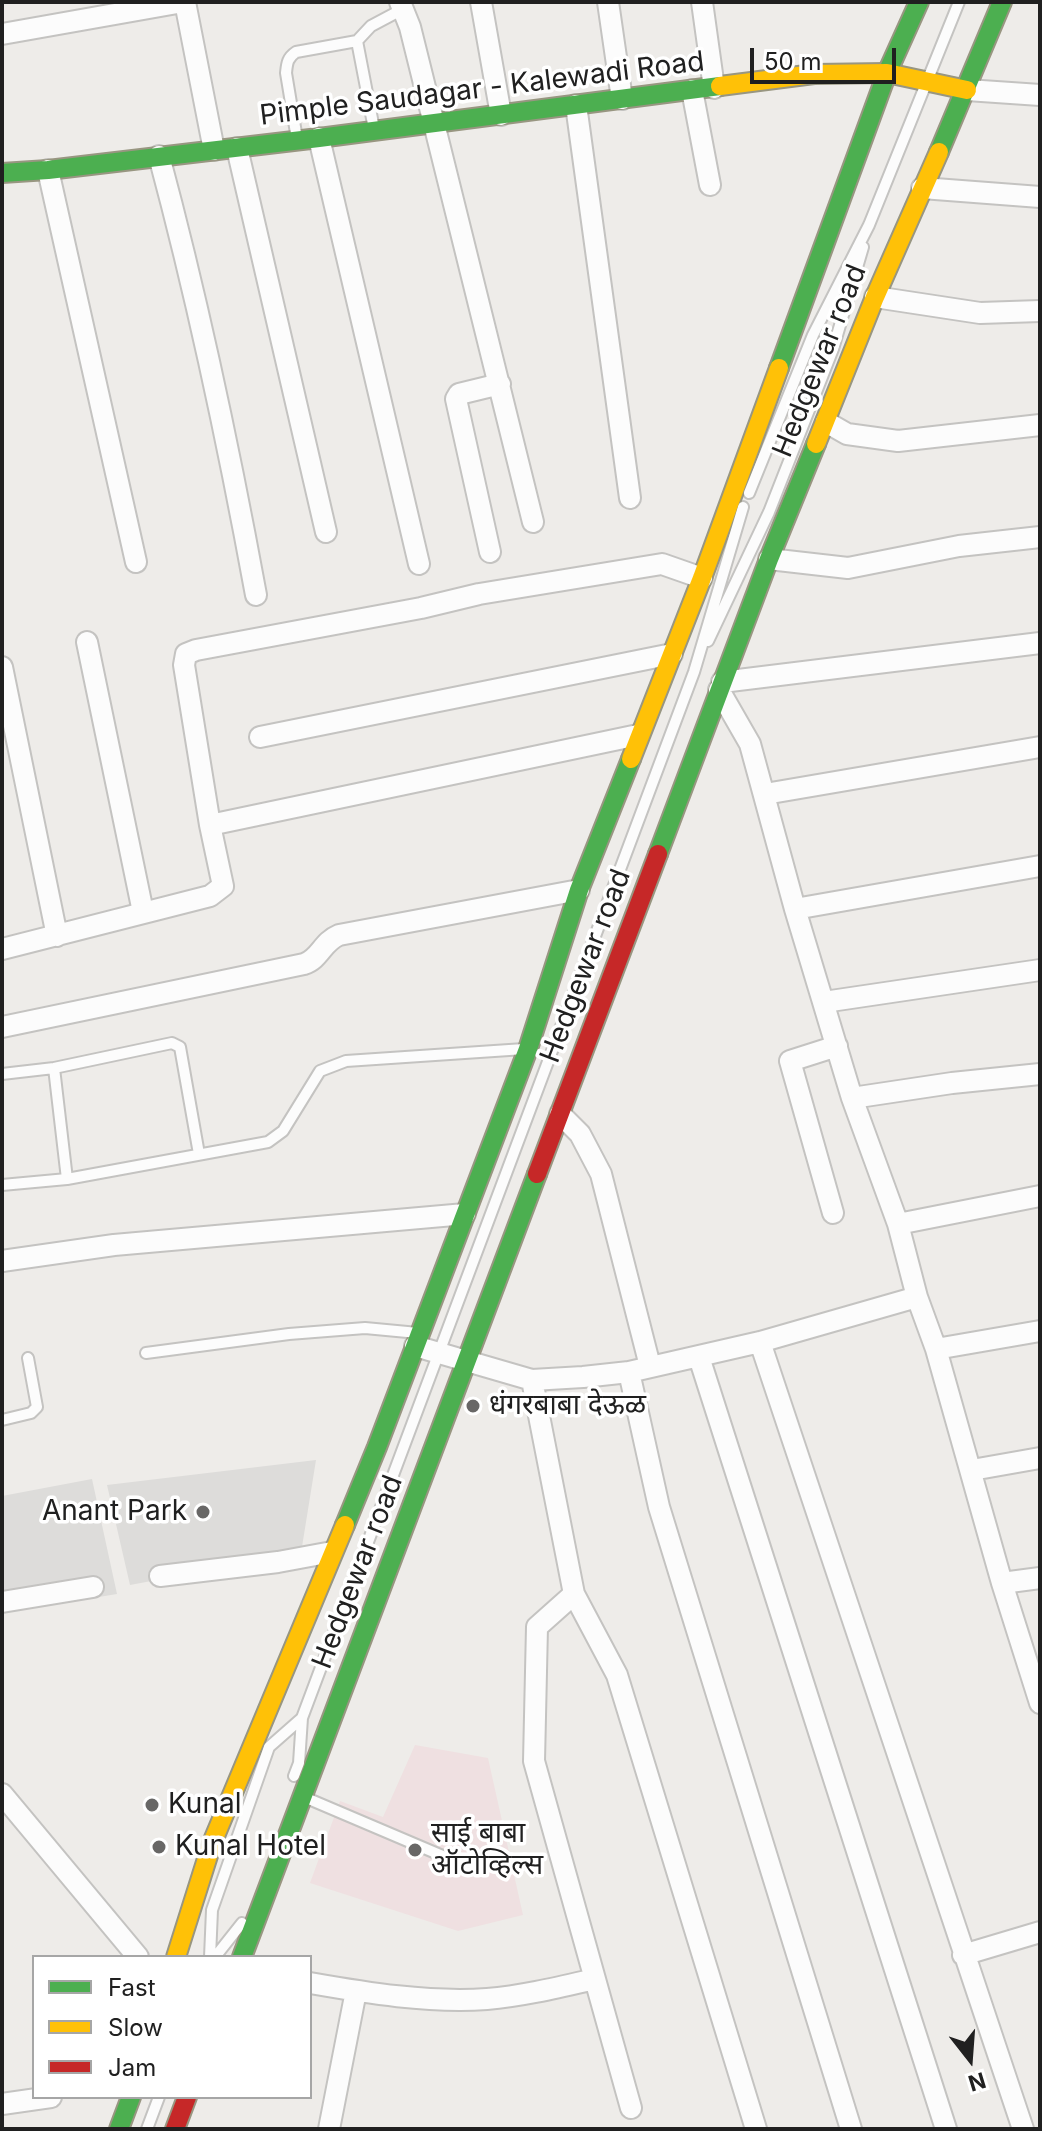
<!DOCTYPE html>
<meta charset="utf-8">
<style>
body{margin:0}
#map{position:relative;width:1042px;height:2131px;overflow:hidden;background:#eeece9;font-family:Inter,sans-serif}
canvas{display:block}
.frame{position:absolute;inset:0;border:4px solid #202020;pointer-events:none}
.legend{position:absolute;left:32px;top:1955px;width:280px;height:144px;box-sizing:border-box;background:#fff;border:2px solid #a6a6a6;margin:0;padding:10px 14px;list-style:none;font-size:24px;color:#202020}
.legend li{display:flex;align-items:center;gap:16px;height:40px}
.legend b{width:40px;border:2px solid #a6a6a6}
.north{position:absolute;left:930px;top:2019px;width:80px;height:80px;-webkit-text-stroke:6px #fff;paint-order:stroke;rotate:163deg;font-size:22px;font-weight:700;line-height:32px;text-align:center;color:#202020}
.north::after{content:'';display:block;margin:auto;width:28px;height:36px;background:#202020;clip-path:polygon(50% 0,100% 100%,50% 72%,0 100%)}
.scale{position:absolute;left:750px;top:48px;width:146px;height:36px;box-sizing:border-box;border:4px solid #202020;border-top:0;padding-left:10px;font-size:24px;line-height:28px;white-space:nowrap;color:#202020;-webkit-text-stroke:6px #fff;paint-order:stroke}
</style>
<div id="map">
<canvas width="1042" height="2131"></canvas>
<div class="frame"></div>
<ul class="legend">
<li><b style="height:10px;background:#4caf50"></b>Fast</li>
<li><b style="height:10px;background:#ffc107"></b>Slow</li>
<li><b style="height:10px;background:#c62828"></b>Jam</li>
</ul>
<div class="north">N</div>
<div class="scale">50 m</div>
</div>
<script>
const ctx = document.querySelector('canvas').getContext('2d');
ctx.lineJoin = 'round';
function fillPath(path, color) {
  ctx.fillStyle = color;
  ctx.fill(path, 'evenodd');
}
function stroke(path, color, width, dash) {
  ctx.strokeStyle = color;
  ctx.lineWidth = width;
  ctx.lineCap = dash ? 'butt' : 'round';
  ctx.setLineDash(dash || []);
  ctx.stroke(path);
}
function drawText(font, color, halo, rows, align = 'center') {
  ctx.font = font + ' Inter,"Noto Sans Devanagari",sans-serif';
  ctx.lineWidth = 7;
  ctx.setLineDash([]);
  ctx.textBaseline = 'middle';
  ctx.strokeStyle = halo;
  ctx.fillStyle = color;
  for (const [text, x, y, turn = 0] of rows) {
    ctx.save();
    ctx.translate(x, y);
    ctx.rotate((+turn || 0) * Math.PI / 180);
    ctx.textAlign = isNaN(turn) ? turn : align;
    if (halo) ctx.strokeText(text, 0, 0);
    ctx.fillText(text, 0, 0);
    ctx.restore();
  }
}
fillPath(new Path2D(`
 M316,1460L301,1553L130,1585L107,1485Z
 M92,1479L117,1594L2,1613V1496Z`), '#dddcda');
fillPath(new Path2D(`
 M415,1745L488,1758L523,1915L458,1931L310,1883L340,1801L383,1817Z`), '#efe0e1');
const lane = new Path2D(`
 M357,41L374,129
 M297,139L286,73C287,64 287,58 296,52L357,41L371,26L403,9
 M749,493L813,335L869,225L959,2
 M708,641L769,512L833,349L863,247
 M54,1068L67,1179
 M2,1074L54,1068L172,1043L180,1047L199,1154
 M2,1185L67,1179L268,1142L283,1131L320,1071L346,1061L524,1049
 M146,1353L289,1334L365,1328L418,1333
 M2,1420L31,1413L37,1407L28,1358
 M294,1776L299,1763L302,1718L694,672L743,507
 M304,1797L471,1868
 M210,1957L212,1910L269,1747L302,1718
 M215,1957L242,1923
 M147,2129L159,2097`);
const street = new Path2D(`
 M185,2L214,150
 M400,2L410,27L533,522
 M481,2L501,115
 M608,2L622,99
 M702,2L714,88
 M2,34L183,2
 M692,90L710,185
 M967,90L1040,95
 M576,105L630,498
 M319,138L419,564
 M237,148L326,532
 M159,156C198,301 229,448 256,595
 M48,170L136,562
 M922,188L1040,197
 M875,297L980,313L1040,311
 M826,422L847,434L898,441L1040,425
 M490,552L456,399L459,394L500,384
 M769,559L848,568L959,546L1040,537
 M87,642L143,912
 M2,667L57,936
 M722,682L1040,643
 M719,690L750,744L795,909L852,1098L898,1224L917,1297L936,1349L1002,1583L1040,1703
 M260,737L672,654
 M765,794L1040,747
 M210,825L638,735
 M795,909L1040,866
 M2,949L210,896L223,886L210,825L184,665L186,654L196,650L421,608L479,594L662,564L702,578
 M824,1002L1040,970
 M2,1027L304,964C320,959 322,942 339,935L579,890
 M852,1098L952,1083L1040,1074
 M560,1114L580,1134L601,1174L650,1366
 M833,1213L790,1061L837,1046
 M898,1224L1040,1196
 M2,1261L114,1245L465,1214
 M760,1342L1023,2129
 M415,1346L532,1380L583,1377L629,1372L760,1342L917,1297
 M936,1349L1040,1331
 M699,1357L946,2129
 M629,1372L659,1507L851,2129
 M532,1380L574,1594
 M972,1470L1040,1458
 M160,1576L278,1562L332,1552
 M1002,1583L1040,1578
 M2,1602L93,1587
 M2,1794L138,1957
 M963,1955L1040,1932
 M310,1983C367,1993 428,2003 487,1999C523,1996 560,1987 595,1979
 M2,2104L51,2097
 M631,2108L534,1761L537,1627L574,1594L617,1675L756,2129
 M329,2129L356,1991`);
const fast = new Path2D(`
 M939,152L1002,2
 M2,173L48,170L319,138L720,86
 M779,368L887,73L919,2
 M658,854L769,559L816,444
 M345,1525L377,1447L528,1049L579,890L631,759
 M242,1957L537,1174
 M119,2129L131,2097`);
const slow = new Path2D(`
 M720,86L814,74L887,73L967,90
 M816,444L875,297L939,152
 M631,759L702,578L779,368
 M176,1957L212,1843L345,1525`);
const jam = new Path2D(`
 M537,1174L658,854
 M175,2129L187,2097`);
stroke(lane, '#c4c3c1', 14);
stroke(street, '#c4c3c1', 24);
stroke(fast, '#989681', 22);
stroke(slow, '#989681', 22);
stroke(jam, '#989681', 22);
stroke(lane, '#fcfcfc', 10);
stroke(street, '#fcfcfc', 20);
stroke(fast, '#4caf50', 18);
stroke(slow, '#ffc107', 18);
stroke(jam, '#c62828', 18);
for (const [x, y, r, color] of [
 [473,1406,8,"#686766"],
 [203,1512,8,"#686766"],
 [152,1805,8,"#686766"],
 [159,1847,8,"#686766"],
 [415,1850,8,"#686766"]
]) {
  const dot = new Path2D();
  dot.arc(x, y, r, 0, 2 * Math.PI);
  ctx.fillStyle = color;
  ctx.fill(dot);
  stroke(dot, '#fff', 3);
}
drawText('28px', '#202020', '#fff', [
 ["Pimple Saudagar - Kalewadi Road",482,89,-7],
 ["Hedgewar road",820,361,-68],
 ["Hedgewar road",586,966,-69],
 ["Hedgewar road",358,1572,-69]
]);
drawText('28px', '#202020', '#fff', [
 ["धंगरबाबा देऊळ",489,1406],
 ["Anant Park",187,1512,"right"],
 ["Kunal",168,1805],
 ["साई बाबा",431,1834],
 ["ऑटोव्हिल्स",431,1866],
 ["Kunal Hotel",175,1847]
], 'left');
</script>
